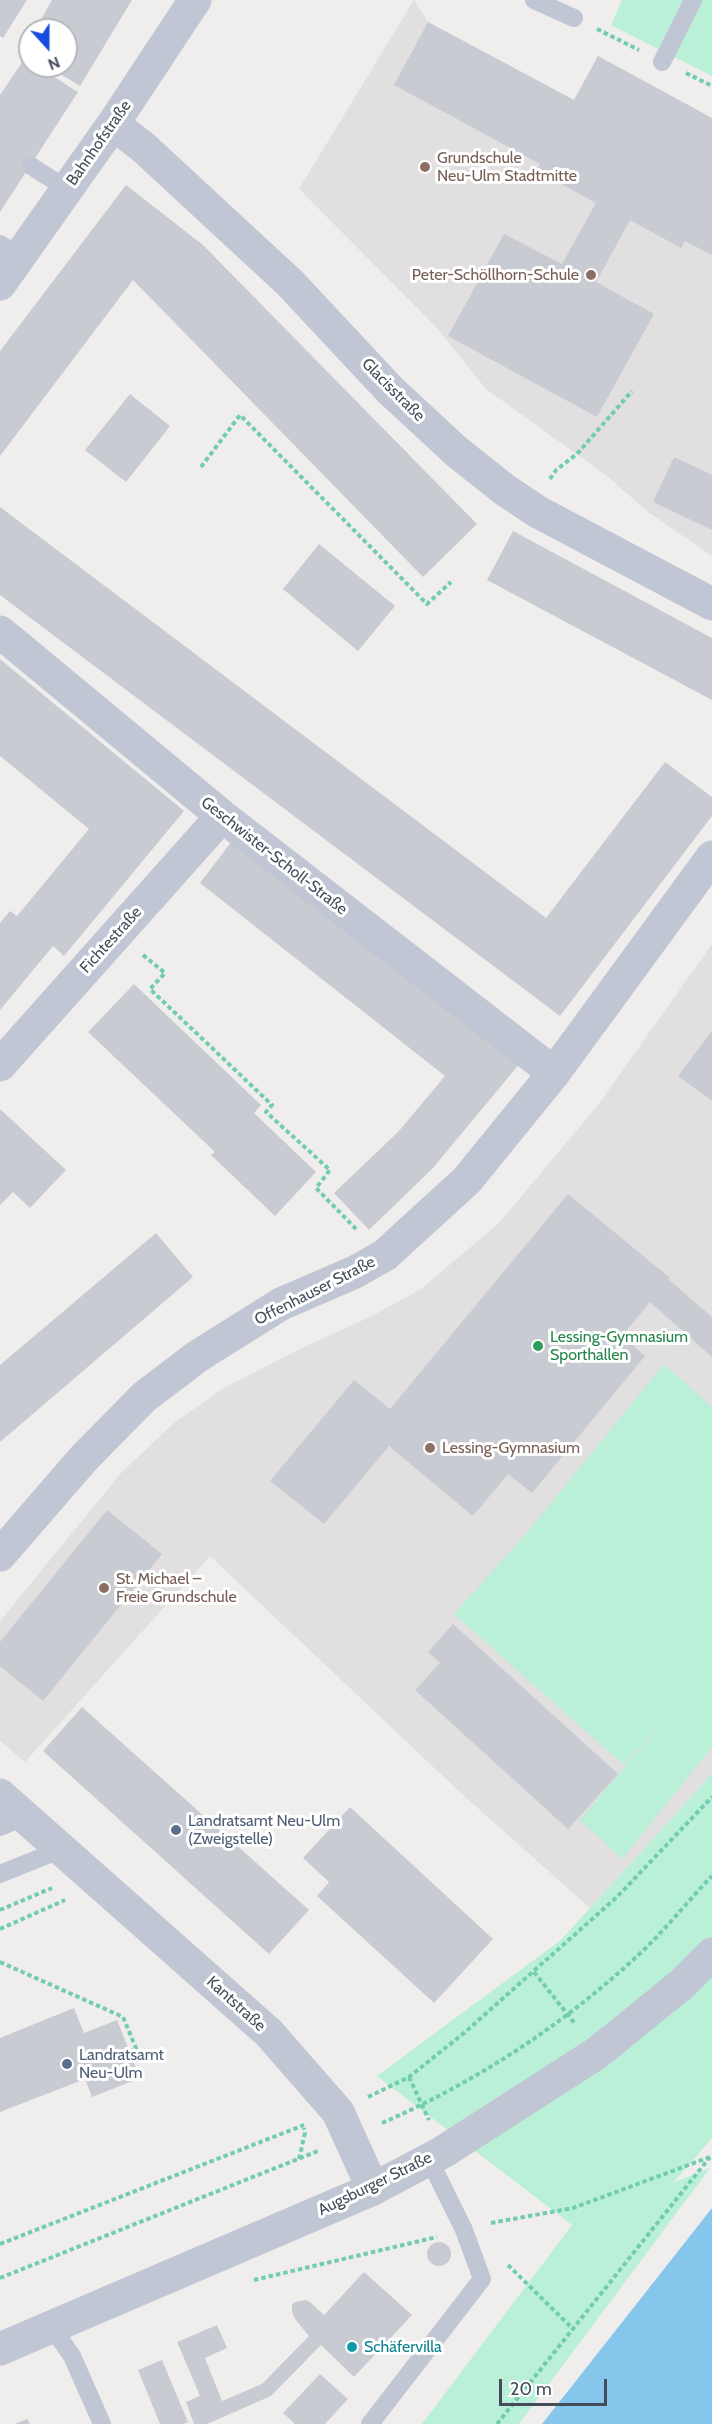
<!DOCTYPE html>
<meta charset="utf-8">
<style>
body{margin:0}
#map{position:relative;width:712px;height:2424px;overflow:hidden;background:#f0eded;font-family:Cabin,sans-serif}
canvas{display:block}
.north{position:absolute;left:18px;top:18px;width:60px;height:60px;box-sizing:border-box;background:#fff;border:2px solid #b5b8bd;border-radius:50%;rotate:159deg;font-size:16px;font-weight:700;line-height:24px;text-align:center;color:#454d5b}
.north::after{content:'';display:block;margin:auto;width:21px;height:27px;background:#174be0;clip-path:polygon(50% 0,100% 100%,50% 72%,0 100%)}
.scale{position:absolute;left:499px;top:2379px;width:108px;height:27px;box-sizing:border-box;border:3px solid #454d5b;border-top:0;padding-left:8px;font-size:18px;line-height:21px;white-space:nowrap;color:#454d5b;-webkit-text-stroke:4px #fff;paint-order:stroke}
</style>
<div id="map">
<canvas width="712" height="2424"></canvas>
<div class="north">N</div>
<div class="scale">20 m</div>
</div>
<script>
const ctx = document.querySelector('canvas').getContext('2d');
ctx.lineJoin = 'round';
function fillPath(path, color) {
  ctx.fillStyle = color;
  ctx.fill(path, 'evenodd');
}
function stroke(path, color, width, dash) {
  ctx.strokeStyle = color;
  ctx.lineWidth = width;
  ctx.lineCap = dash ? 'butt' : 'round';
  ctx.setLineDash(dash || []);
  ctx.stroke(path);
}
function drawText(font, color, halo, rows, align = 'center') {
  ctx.font = font + ' Cabin,sans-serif';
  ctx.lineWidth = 6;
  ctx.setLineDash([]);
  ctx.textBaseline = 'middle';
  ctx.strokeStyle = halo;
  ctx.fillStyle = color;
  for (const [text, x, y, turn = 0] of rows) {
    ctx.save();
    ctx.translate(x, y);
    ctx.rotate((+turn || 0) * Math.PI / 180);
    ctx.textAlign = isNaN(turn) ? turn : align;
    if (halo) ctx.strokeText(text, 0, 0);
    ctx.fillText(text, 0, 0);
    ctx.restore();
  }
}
fillPath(new Path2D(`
 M414,0L428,22L574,100L598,56L712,118V556L648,512L607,476L486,389L438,329L299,189Z
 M712,944V1774L590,1908L463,1795L210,1556L25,1762L0,1741V1621L122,1472L174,1423L224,1388L300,1349L372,1316L421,1289L499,1223L598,1105Z`), '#e1dfdf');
fillPath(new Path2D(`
 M622,0H712V76L611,25Z
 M664,1364L712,1407V1747L622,1859L580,1820L667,1717L624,1765L454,1614L525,1535Z
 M712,1774V2138L673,2183L710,2168L519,2424H422L572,2225L377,2076L561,1940Z`), '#baefd8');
fillPath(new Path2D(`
 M712,2208V2424H542Z`), '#86c5ec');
fillPath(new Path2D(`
 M0,0H27L3,38L0,36Z
 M52,0H132L80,86L47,66H66V30H35Z
 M428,22L574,100L598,56L712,118V255L685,241L681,248L630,220L596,282L654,314L597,417L448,336L504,234L562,264L596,203L536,170L540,164L394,85Z
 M30,38V55L22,51Z
 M25,58L30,61V66H37L78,92L0,212V95Z
 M126,185L203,245L477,524L423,577L133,280L0,456V351Z
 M130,394L170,426L126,482L85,450Z
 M674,457L712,475V530L653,502Z
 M0,507L546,918L665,762L712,797V816L560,1016L0,595Z
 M513,531L712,638V700L487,580Z
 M319,544L395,606L358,651L283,589Z
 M0,659L184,811L64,956L53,946L0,1010V923L10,911L17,916L89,829L0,756Z
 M235,837L521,1062L433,1168L369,1230L334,1193L398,1132L445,1076L200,883Z
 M134,984L261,1105L254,1113L316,1172L275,1216L211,1155L215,1152L88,1032Z
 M712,1031V1101L678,1076Z
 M0,1109L66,1170L30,1208L13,1192L0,1205Z
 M568,1194L670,1278L668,1279L712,1317V1357L650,1302L622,1336L645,1356L532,1493L508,1474L473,1516L389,1446L324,1524L270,1481L354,1380L390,1409Z
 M156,1233L193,1277L0,1442V1365Z
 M107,1510L162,1554L43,1701L0,1666V1642Z
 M453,1624L618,1774L568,1829L415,1690L440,1663L428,1652Z
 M82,1707L309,1910L269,1954L43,1751Z
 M350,1807L493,1939L434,2003L317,1896L329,1882L303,1858Z
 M74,2008L84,2033L117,2020L140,2078L92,2097L85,2079L0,2112V2038Z
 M427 2254a12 12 0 1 1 24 0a12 12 0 1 1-24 0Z
 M364,2272L412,2315L354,2377L321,2345L271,2396L207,2424H194L186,2402L200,2396L177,2342L217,2325L227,2348L205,2358L222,2401L262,2384L309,2336L295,2319L292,2312V2305L295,2302L305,2300L310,2302L324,2315Z
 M162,2360L188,2422L183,2424H160L138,2370Z
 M320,2374L348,2399L325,2424H295L283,2413Z
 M27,2419L30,2424H15Z`), '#c9cbd3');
stroke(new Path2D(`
 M597,29L639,50
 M686,73L712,86
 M201,467L240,415L427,604L451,582
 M550,479L556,470L577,454L632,391
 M143,955L165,973L150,989L272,1105L266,1112L330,1170L316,1188L357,1230
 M0,1910L52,1888
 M0,1929L65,1900
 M0,1962L123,2017L136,2048L129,2051
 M534,1972L576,2025
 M409,2077L429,2120
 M368,2097L409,2077L464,2033L617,1897L712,1797
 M382,2123C474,2083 560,2027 634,1959C662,1934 686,1903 712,1876
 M299,2159L305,2133L304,2128
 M491,2223L573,2208L710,2157
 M0,2244L304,2125
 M508,2265L573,2329
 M0,2278L318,2151
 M254,2280L437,2237
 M497,2424L710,2157`), '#72cdb0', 4, [4.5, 3]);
stroke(new Path2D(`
 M534,0L574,18
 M662,62L693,0
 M31,166L67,189
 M0,244L20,256
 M0,1827L25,1817
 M0,1874L62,1849
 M51,2326L72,2356L102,2424
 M370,2424L482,2279L464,2230L429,2159`), '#c0c6d3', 18);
stroke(new Path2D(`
 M113,124L143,147L290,283L390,390L457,452L505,490L538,512L712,604
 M0,284L113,124L195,0
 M0,632L222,816L554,1073
 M0,1065L222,816
 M0,1555L84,1458L144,1397L198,1356L281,1304L355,1272L385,1255L467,1180L554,1073L712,857
 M0,1795L269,2033L338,2112L373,2189`), '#c0c6d3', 33);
stroke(new Path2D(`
 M0,2349L373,2189L443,2152L597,2053L682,1984L712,1954`), '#c0c6d3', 33);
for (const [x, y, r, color] of [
 [425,167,6,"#8d6e63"],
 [591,275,6,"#8d6e63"],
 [538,1346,6,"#2e9e5b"],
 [430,1448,6,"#8d6e63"],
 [104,1588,6,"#8d6e63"],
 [176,1830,6,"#5c6f8a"],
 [67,2064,6,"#5c6f8a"],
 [352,2347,6,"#0f9aa8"]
]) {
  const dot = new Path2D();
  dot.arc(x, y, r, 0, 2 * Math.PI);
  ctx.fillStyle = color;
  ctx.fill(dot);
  stroke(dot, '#fff', 2);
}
drawText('16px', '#454d5b', '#fff', [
 ["Bahnhofstraße",99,143,-55],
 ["Glacisstraße",393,390,45],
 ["Geschwister-Scholl-Straße",274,856,38],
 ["Fichtestraße",111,940,-48],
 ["Offenhauser Straße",315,1291,-27],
 ["Kantstraße",236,2004,42],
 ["Augsburger Straße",375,2184,-26]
]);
drawText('16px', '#785e54', '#fff', [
 ["Grundschule",437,158],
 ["Neu-Ulm Stadtmitte",437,176],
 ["Peter-Schöllhorn-Schule",579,275,"right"],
 ["Lessing-Gymnasium",442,1448],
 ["St. Michael –",116,1579],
 ["Freie Grundschule",116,1597]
], 'left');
drawText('16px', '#27864d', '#fff', [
 ["Lessing-Gymnasium",550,1337],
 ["Sporthallen",550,1355]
], 'left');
drawText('16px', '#4e5e75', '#fff', [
 ["Landratsamt Neu-Ulm",188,1821],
 ["(Zweigstelle)",188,1839],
 ["Landratsamt",79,2055],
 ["Neu-Ulm",79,2073]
], 'left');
drawText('16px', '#0d838f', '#fff', [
 ["Schäfervilla",364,2347]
], 'left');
</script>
